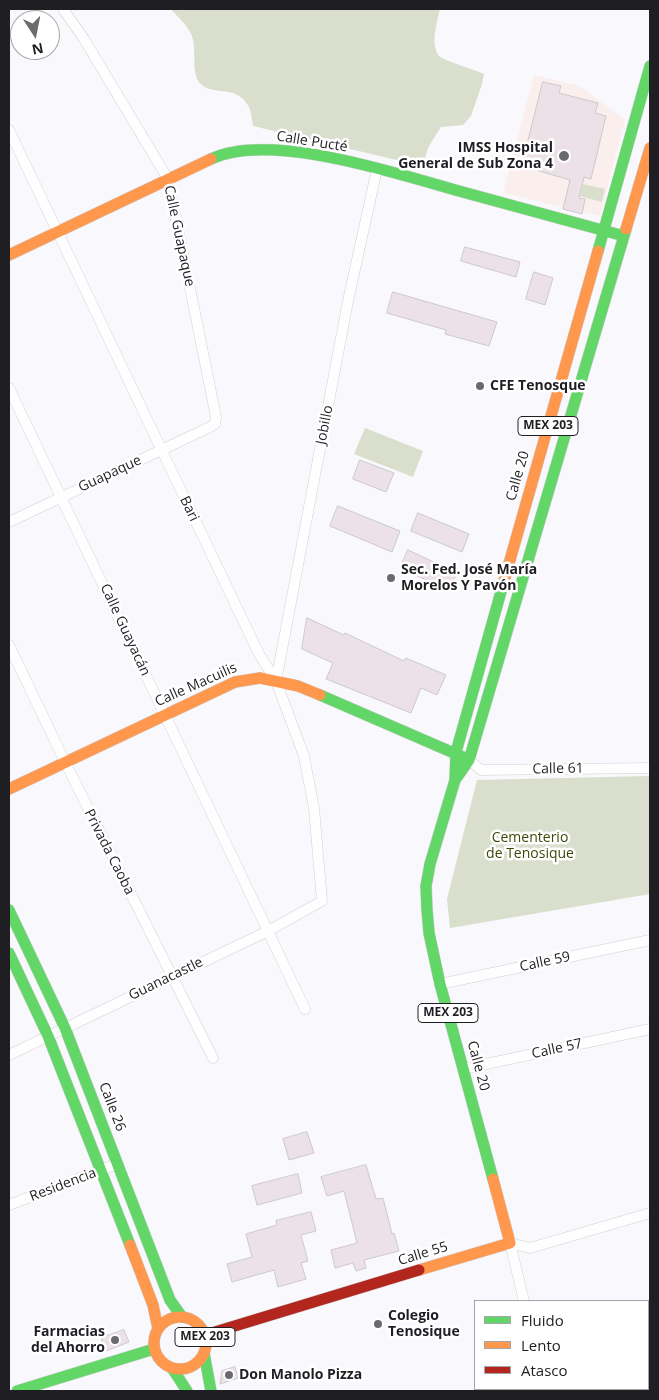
<!DOCTYPE html>
<meta charset="utf-8">
<style>
body{margin:0}
#map{position:relative;width:659px;height:1400px;overflow:hidden;background:#f9f8fc;font-family:"Open Sans",sans-serif}
canvas{display:block}
.frame{position:absolute;inset:0;border:10px solid #1f1e23;pointer-events:none}
.legend{position:absolute;left:474px;top:1300px;width:175px;height:90px;box-sizing:border-box;background:#fff;border:1px solid #a5a5a7;margin:0;padding:6px 9px;list-style:none;font-size:15px;color:#1f1e23}
.legend li{display:flex;align-items:center;gap:10px;height:25px}
.legend b{width:25px;border:1px solid #a5a5a7}
.north{position:absolute;left:10px;top:10px;width:50px;height:50px;box-sizing:border-box;background:#fff;border:1px solid #a5a5a7;border-radius:50%;rotate:169deg;font-size:14px;font-weight:700;line-height:20px;text-align:center;color:#1f1e23}
.north::after{content:'';display:block;margin:auto;width:18px;height:22px;background:#6b6a6f;clip-path:polygon(50% 0,100% 100%,50% 72%,0 100%)}
</style>
<div id="map">
<canvas width="659" height="1400"></canvas>
<div class="frame"></div>
<ul class="legend">
<li><b style="height:6px;background:#63d668"></b>Fluido</li>
<li><b style="height:6px;background:#ff974d"></b>Lento</li>
<li><b style="height:6px;background:#b3261e"></b>Atasco</li>
</ul>
<div class="north">N</div>
</div>
<script>
const ctx = document.querySelector('canvas').getContext('2d');
ctx.lineJoin = 'round';
function fillPath(path, color) {
  ctx.fillStyle = color;
  ctx.fill(path, 'evenodd');
}
function stroke(path, color, width, dash) {
  ctx.strokeStyle = color;
  ctx.lineWidth = width;
  ctx.lineCap = dash ? 'butt' : 'round';
  ctx.setLineDash(dash || []);
  ctx.stroke(path);
}
function drawText(font, color, halo, rows, align = 'center') {
  ctx.font = font + ' "Open Sans",sans-serif';
  ctx.lineWidth = 5;
  ctx.setLineDash([]);
  ctx.textBaseline = 'middle';
  ctx.strokeStyle = halo;
  ctx.fillStyle = color;
  for (const [text, x, y, turn = 0] of rows) {
    ctx.save();
    ctx.translate(x, y);
    ctx.rotate((+turn || 0) * Math.PI / 180);
    ctx.textAlign = isNaN(turn) ? turn : align;
    if (halo) ctx.strokeText(text, 0, 0);
    ctx.fillText(text, 0, 0);
    ctx.restore();
  }
}
fillPath(new Path2D(`
 M534,75L580,86L625,120L600,216L503,193Z`), '#fbefee');
fillPath(new Path2D(`
 M171,9H440C437,22 430,44 439,56C444,61 476,70 484,74L482,84L471,116L463,125L441,127L429,146L422,166L253,126C252,119 251,109 247,104C235,84 210,97 199,82C191,71 197,50 192,36C188,25 178,18 171,9Z
 M583,184L605,189L602,202L580,196Z
 M365,428L423,451L413,477L354,454Z
 M650,776V894L450,928L447,899L477,780Z`), '#d9dfcc');
const building = new Path2D(`
 M543,82L561,86L559,93L598,103L595,113L606,116L591,179L584,177L579,198L585,199L582,214L563,209L570,180L522,166Z
 M465,247L520,262L516,277L461,261Z
 M534,272L553,278L545,305L526,299Z
 M393,292L497,322L489,346L445,334L446,330L387,313Z
 M360,460L394,473L386,492L353,479Z
 M338,506L400,531L392,552L330,526Z
 M418,513L469,534L462,552L411,531Z
 M408,550L457,573L449,590L400,568Z
 M307,618L344,635L345,633L404,661L406,658L446,675L437,695L421,688L411,713L326,679L333,663L302,649Z
 M307,1132L314,1153L289,1160L283,1139Z
 M366,1165L376,1199L383,1198L392,1234L394,1233L399,1251L364,1260L366,1268L356,1271L353,1263L335,1268L331,1250L357,1243L344,1191L327,1196L321,1177Z
 M298,1174L302,1193L257,1205L252,1186Z
 M311,1212L316,1231L301,1235L308,1261L301,1263L306,1279L278,1287L274,1270L232,1282L227,1264L252,1257L246,1234L277,1225L276,1221Z
 M124,1330L129,1342L106,1351L101,1338Z
 M235,1367L238,1378L220,1384L222,1371Z`);
fillPath(building, '#ebe1e7');
stroke(building, '#ccc9cc', 1);
const street = new Path2D(`
 M9,130L259,654L276,681L304,756L314,808L322,901L268,931L9,1055
 M9,388L305,1009
 M9,522L210,427L215,424L216,417L168,179L84,39L63,9
 M9,645L65,762L213,1058
 M276,681L348,301L377,169
 M469,760L481,770L650,768
 M440,984L650,940
 M463,1069L650,1029
 M9,1205L117,1164
 M524,1301L510,1243L530,1248L650,1213
 M648,1374H650
 M545,1389L546,1391
 M558,1391L571,1389`);
const fast = new Path2D(`
 M211,159C271,131 397,174 459,191C514,206 569,221 624,236
 M598,251L650,66
 M320,695L463,757
 M455,780L469,760L626,229
 M9,910L65,1028L170,1300L182,1317
 M9,953L48,1036L130,1245
 M493,1179L440,984L429,933L427,910L426,886L430,864L455,780L456,752L504,581
 M204,1353L211,1391
 M172,1368L187,1391
 M17,1391L154,1349`);
const slow = new Path2D(`
 M626,229L650,148
 M9,255L211,159
 M504,581L598,251
 M9,789L235,682L260,678L298,686L320,695
 M130,1245L153,1305L158,1329
 M419,1270L510,1243L493,1179
 M154 1343a26 26 0 1 1 52 0a26 26 0 1 1-52 0Z`);
const jam = new Path2D(`
 M205,1335L419,1270`);
stroke(street, '#d1d0d4', 11);
stroke(fast, '#d1d0d4', 12);
stroke(slow, '#d1d0d4', 12);
stroke(jam, '#d1d0d4', 12);
stroke(street, '#fefeff', 10);
stroke(fast, '#63d668', 11);
stroke(slow, '#ff974d', 11);
stroke(jam, '#b3261e', 11);
for (const [x, y, r, color] of [
 [564,156,6,"#6b6a6f"],
 [480,386,5,"#6b6a6f"],
 [391,578,5,"#6b6a6f"],
 [378,1324,5,"#6b6a6f"],
 [115,1340,5,"#6b6a6f"],
 [229,1375,5,"#6b6a6f"]
]) {
  const dot = new Path2D();
  dot.arc(x, y, r, 0, 2 * Math.PI);
  ctx.fillStyle = color;
  ctx.fill(dot);
  stroke(dot, '#fff', 2);
}
for (const [x, y, w] of [
 [548,426,60],
 [448,1013,60],
 [205,1337,60]
]) {
  const box = new Path2D();
  box.roundRect(x - w / 2, y - 9.5, w, 19, 4);
  ctx.fillStyle = '#fff';
  ctx.fill(box);
  stroke(box, '#1f1e23', 1);
}
drawText('bold 12px', '#1f1e23', null, [
 ["MEX 203",548,426],
 ["MEX 203",448,1013],
 ["MEX 203",205,1337]
]);
drawText('14px', '#1f1e23', '#fff', [
 ["Calle Pucté",312,142,9],
 ["Calle Guapaque",179,236,78],
 ["Jobillo",325,425,-79],
 ["Guapaque",110,474,-25],
 ["Calle 20",518,476,-74],
 ["Bari",189,509,64],
 ["Calle Guayacán",125,630,65],
 ["Calle Macuilis",196,685,-24],
 ["Calle 61",558,769,-1],
 ["Privada Caoba",109,852,63],
 ["Calle 59",545,962,-12],
 ["Guanacastle",166,979,-26],
 ["Calle 57",557,1049,-12],
 ["Calle 20",478,1066,75],
 ["Calle 26",112,1107,69],
 ["Residencia",63,1185,-21],
 ["Calle 55",423,1254,-17]
]);
drawText('bold 14px', '#1f1e23', '#fff', [
 ["IMSS Hospital",553,148,"right"],
 ["General de Sub Zona 4",553,164,"right"],
 ["CFE Tenosque",490,386],
 ["Sec. Fed. José María",401,570],
 ["Morelos Y Pavón",401,586],
 ["Colegio",388,1316],
 ["Tenosique",388,1332],
 ["Farmacias",105,1332,"right"],
 ["del Ahorro",105,1348,"right"],
 ["Don Manolo Pizza",239,1375]
], 'left');
drawText('14px', '#3b4a06', '#fff', [
 ["Cementerio",530,838],
 ["de Tenosique",530,854]
]);
</script>
